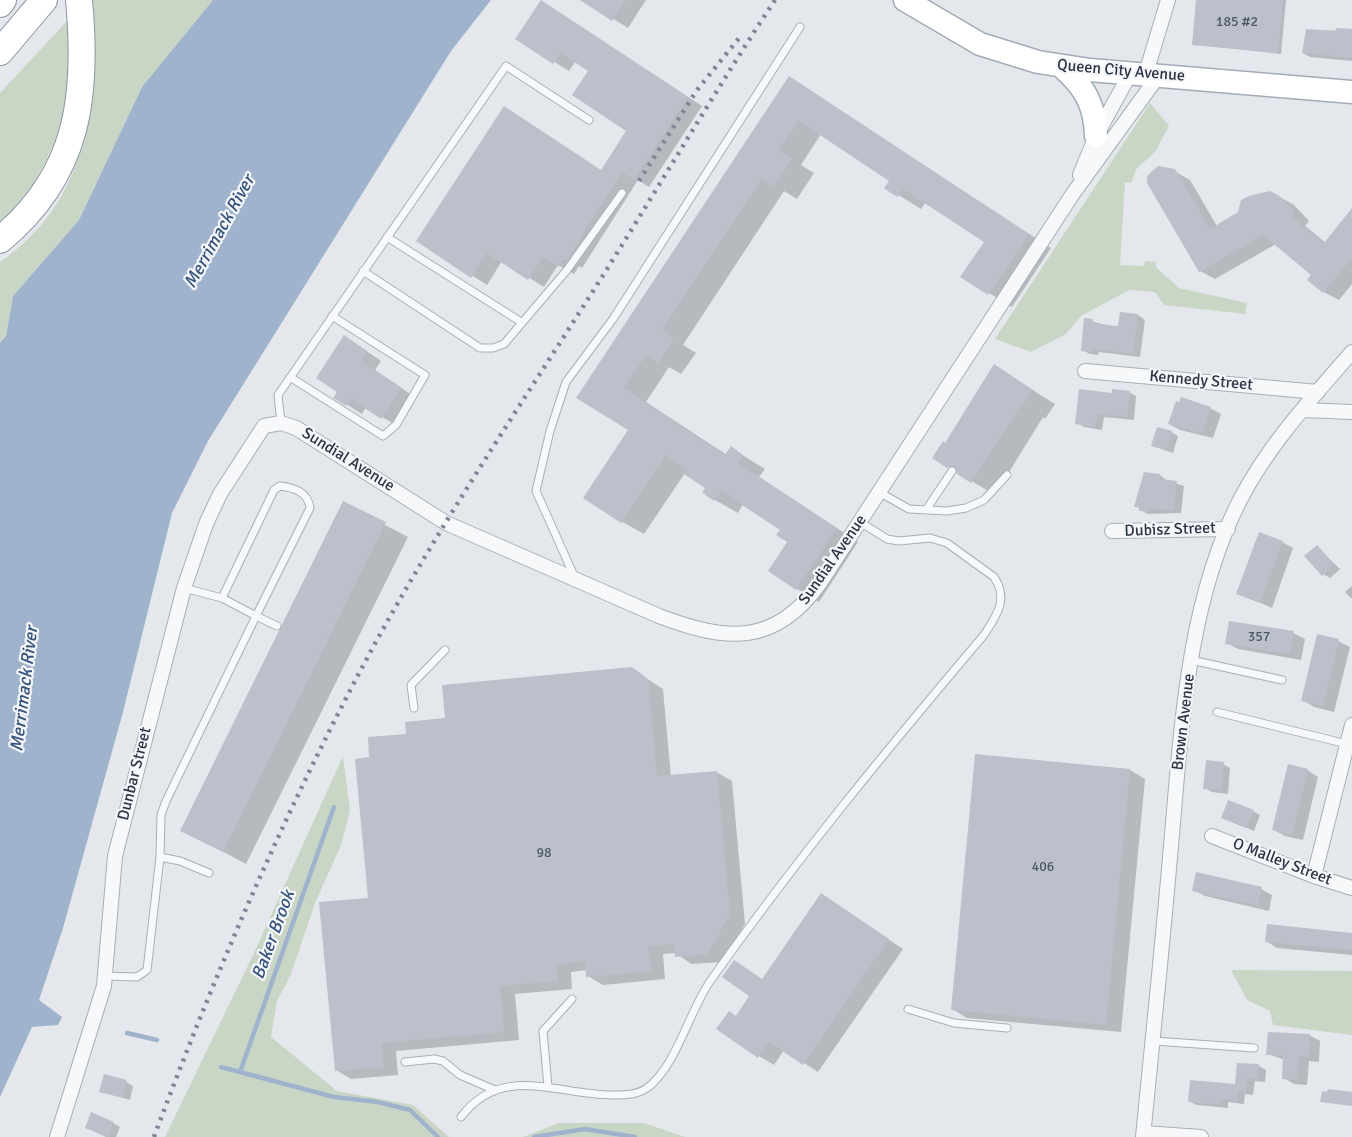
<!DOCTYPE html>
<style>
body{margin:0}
canvas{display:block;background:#e4e7ec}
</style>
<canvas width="1352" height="1137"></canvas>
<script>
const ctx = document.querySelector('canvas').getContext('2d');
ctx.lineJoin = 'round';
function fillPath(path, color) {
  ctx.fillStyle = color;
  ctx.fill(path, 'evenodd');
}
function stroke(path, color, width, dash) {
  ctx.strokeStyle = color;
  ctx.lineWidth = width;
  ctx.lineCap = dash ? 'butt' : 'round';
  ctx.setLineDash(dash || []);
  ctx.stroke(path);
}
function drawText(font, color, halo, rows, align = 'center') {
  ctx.font = font + ' Signika,sans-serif';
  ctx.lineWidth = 4.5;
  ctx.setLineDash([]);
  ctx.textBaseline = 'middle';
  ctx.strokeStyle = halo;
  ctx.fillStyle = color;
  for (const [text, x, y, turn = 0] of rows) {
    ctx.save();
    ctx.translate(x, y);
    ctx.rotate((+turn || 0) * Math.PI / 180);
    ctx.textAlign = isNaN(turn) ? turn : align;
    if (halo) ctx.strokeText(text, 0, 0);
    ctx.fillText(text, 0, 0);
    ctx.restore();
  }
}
fillPath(new Path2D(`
 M90,0H213L142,87L79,220L13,296L6,336L0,343V262C90,201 99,99 90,0Z
 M67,21C69,36 71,52 72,67C72,119 36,191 0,228V93Z
 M1150,103L1169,126L1155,152L1137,168L1131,183L1125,182L1120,265L1144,266L1145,261L1156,262V267L1179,288L1247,303L1245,314L1164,305L1155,292L1129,290L1081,316L1066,334L1031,352L995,339Z
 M343,756L350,811L341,845L315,903L291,974L277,1001L271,1037L337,1091L413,1105L449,1137H165L254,953Z
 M1231,970L1352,971V1035L1273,1025L1270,1011L1247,1000Z
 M559,1123H644L685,1137H523Z`), '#c9d6c5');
fillPath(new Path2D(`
 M213,0H491L451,51L208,441L172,513L123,712L63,928L39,1000L62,1017L58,1025L32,1027L0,1097V343L6,336L13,296L79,220L142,87Z`), '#9fb4cc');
fillPath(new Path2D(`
 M583,0H646L628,28Z
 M1198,0H1286L1281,54L1193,44Z
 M557,11L702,106L649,187L638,180L582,268L579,266L574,274L558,265L544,287L502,261L487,285L418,241L602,171L628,130L590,70L576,61L569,71L518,39Z
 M1307,30L1352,31V61L1310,57L1303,53Z
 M789,78L1051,248L1012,307L963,277L986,242L926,202L921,209L892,191L891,180L821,134L801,165L814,173L797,199L784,191L683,345L696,353L681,374L669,367L646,402L727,455L731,448L765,469L759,477L858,542L819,602L797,589L789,542L782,530L743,504L738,513L715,500L707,487L685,473L644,534L621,521L630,430L578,398Z
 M1174,171L1190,180L1217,226L1278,196L1294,205L1309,221L1305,226L1326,243L1352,210V284L1339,300L1324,292L1313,274L1276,244L1215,279L1200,271Z
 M1121,314L1138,315L1145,320L1140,357L1099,352L1098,355L1090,354L1082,350L1085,320L1120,328Z
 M359,346L381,361L375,370L416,398L397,426L366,407L362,414L335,397Z
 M994,366L1055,404L1045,419L1043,417L995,495L948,467L946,444Z
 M1129,392L1136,396L1134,420L1104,417L1102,430L1084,427L1077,423L1113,395Z
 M1210,408L1221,414L1213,438L1180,430L1169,424Z
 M1171,432L1178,436L1173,453L1153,446Z
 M1160,475L1167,481L1184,486L1181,513L1147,514L1136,506Z
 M343,503L408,537L246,864L182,830Z
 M1282,542L1293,548L1272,608L1238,593Z
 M1317,547L1340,569L1330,578L1323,574Z
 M1352,586V599L1345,592Z
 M1293,633L1305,639L1301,660L1238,649L1227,643Z
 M1338,641L1350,647L1334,712L1314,707L1303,700Z
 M632,669L663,689L671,777L716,772L732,781L745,924L722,962L691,964L676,953L663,954L665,979L603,985L588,976L587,970L571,972L572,989L515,994L519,1040L396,1051L398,1075L351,1079L336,1070L370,899L371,759L407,735L447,720Z
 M977,755L1130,770L1145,779L1121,1032L967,1018L952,1009Z
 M1223,764L1230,768L1228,794L1212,792L1205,788Z
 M1307,770L1318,777L1303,840L1285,836L1274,830Z
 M1253,811L1260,815L1254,831L1230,821Z
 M1261,889L1272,895L1269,911L1205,896L1194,890Z
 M822,895L903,949L818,1072L784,1050L774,1065L759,1056L737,1017L751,996L735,962L763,980Z
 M1352,935V955L1277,948L1266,941Z
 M1309,1035L1320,1041L1319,1062L1309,1061L1307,1085L1294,1084L1284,1078L1285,1060L1268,1054Z
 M1259,1066L1266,1070L1265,1082L1255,1081L1253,1095L1245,1094L1244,1104L1228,1102V1108L1197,1105L1189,1101L1237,1086Z
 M126,1082L133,1086L130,1100L101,1091Z
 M113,1123L120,1127L116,1137H106L87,1128Z`), '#0003');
stroke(new Path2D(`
 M127,1033L157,1040
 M221,1067L334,1097L378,1102L410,1110L438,1137
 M240,1072L334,807
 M534,1137L585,1129L635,1137`), '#9fb4cc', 4.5);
fillPath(new Path2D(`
 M541,0L688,97L634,180L622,172L566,261L563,259L558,267L543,257L528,280L487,253L471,278L416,241L504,106L601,170L626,131L572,95L588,71L561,53L553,64L515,39Z
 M580,0H626L612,21Z
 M1196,0H1283L1278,53L1192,45Z
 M1336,28L1352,29V58L1302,53L1306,29L1336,31Z
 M789,76L1029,234L988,295L960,277L984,242L903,189L898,197L891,193L884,188L889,181L799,121L779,150L792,159L774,187L761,179L662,330L674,339L658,363L646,355L624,388L725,455L731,446L743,455L738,463L837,528L796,590L768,571L787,542L776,535L780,530L721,491L715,501L708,497L702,492L705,488L684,474L687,470L665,455L621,523L583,498L628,430L576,398Z
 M1158,166L1175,169L1210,229L1238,212L1241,200L1249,196L1270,191L1278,195L1295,212L1291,217L1324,243L1352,208V258L1323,293L1307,280L1311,275L1263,235L1199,272L1147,183V176Z
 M1120,312L1138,314L1133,354L1092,349V352L1081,351L1084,318L1093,319V324L1118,326Z
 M344,335L367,351L361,361L402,388L381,419L351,399L346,406L333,398L337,392L316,378Z
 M994,364L1033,390L1022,407L1020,406L971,483L957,474L955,466L947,468L932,458L943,441L945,443Z
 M1079,389L1112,393V389L1130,391L1127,417L1097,414L1095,427L1075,424Z
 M1181,397L1211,407L1202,433L1168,424L1176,401L1179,402Z
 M1157,427L1172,431L1166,450L1151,446Z
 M1144,472L1160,474V479L1177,481L1174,510L1150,509L1149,512L1139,511V507H1134Z
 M343,501L386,522L223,852L180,831Z
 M1259,532L1283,541L1260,603L1236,594Z
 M1317,545L1334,564L1322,576L1304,556Z
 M1229,621L1294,631L1290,654L1225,644Z
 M1317,634L1339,639L1323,706L1301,701Z
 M632,667L648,679L657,776L717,771L730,915L707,954L675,957L674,944L648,946L651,971L586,977L585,961L556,964L558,981L500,986L504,1032L381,1043L384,1067L335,1071L319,902L368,898L355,759L369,757L368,737L406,734L405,722L445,718L442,685Z
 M975,754L1130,769L1106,1025L951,1010Z
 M1206,760L1224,762L1221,790L1203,789Z
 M1288,764L1308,769L1292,835L1272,830Z
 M1228,800L1254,810L1246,828L1221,818Z
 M1196,872L1262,887L1258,906L1192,891Z
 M821,893L889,939L803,1065L769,1042L758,1058L716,1029L729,1011L736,1016L749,996L722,977L734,960L762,979Z
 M1267,924L1352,933V950L1265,942Z
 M1268,1032L1310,1034L1309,1057L1299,1056L1297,1080L1282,1079L1283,1055H1266Z
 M1237,1063L1259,1064L1258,1078H1248L1246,1092L1238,1091L1237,1101L1221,1099V1105L1188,1102L1190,1080L1235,1084Z
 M104,1074L127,1080L123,1098L99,1092Z
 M1328,1089L1352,1092V1106L1320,1102L1322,1091L1327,1092Z
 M91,1112L114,1122L108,1137L85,1128Z`), '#bbc0ca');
const service = new Path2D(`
 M387,237L521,322
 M363,271L480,348H493L504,344L567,270L622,193
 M290,377L383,436L396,425L425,375L332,316
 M281,423L278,395L506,66L589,120
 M879,492L909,509L947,511L966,508L984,500L1007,475
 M926,510L952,471
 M575,578L536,491L550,431L566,382L613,319L800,27
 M222,598L274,490L280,486C295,488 308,492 310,508L256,616L277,626
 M1191,660L1282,680
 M414,708L411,685L445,650
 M1217,712L1347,744
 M160,857L161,815L166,801L256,616L222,598L184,588
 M106,976L137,977L147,970L160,857L180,861L209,873
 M908,1009L954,1023L1007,1028
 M1154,1041L1254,1048
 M405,1062L434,1059L443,1061L460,1075L495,1090
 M548,1087L543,1031L572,999
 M461,1117C502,1063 557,1095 613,1095C625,1095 637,1095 647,1088C676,1067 689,1011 711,980C796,860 889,747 984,635C997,615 1009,599 994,577L947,543L930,538L899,541L887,539L860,522`);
const minor = new Path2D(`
 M1146,73L1168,0
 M1080,175L1096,136L1131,72
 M1085,371L1318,392
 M1304,410L1352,412
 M1112,531L1228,529
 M1212,836L1314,876L1352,888
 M1314,876L1352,725
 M1144,1133L1201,1137
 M57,1137L104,986L115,856L184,588L206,524L220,494L264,426L281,423L296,428L446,523L659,616C727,642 775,646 820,583L1072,195L1159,75
 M1143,1137C1152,1044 1162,951 1170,857C1181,739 1185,607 1240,500C1269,444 1312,398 1352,352`);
const primary = new Path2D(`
 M905,0L980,44L1038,62L1090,70L1352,92
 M1062,67C1085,87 1095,105 1096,136`);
const motorway = new Path2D(`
 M0,4L3,0
 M0,52L44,0
 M0,240C79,175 88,96 79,0`);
stroke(service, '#a9aeb7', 9);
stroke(minor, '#a9aeb7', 16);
stroke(primary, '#a3abb8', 25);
stroke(motorway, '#8b94a3', 28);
stroke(service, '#f7f8fa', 7);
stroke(minor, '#f7f8fa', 14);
stroke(primary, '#fff', 22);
stroke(motorway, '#fff', 26);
stroke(new Path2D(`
 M639,181L697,90L740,37
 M154,1137C216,970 288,805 372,649C442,521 524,400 602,277C660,185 715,91 775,0`), '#7d8696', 4.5, [3, 6]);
drawText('14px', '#4f5766', null, [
 ["185 #2",1237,22],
 ["357",1259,637],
 ["98",544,853],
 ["406",1043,867]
]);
drawText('16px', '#2b3445', '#f4f6f9', [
 ["Queen City Avenue",1121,71,5],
 ["Kennedy Street",1201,381,5],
 ["Sundial Avenue",348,460,32],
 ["Dubisz Street",1170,530,-2],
 ["Sundial Avenue",833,560,-55],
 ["Brown Avenue",1184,722,-83],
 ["Dunbar Street",135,774,-76],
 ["O Malley Street",1282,862,21]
]);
drawText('italic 18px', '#34527a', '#f4f6f9', [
 ["Merrimack River",220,232,-61],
 ["Merrimack River",25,689,-83],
 ["Baker Brook",274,935,-70]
]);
</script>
